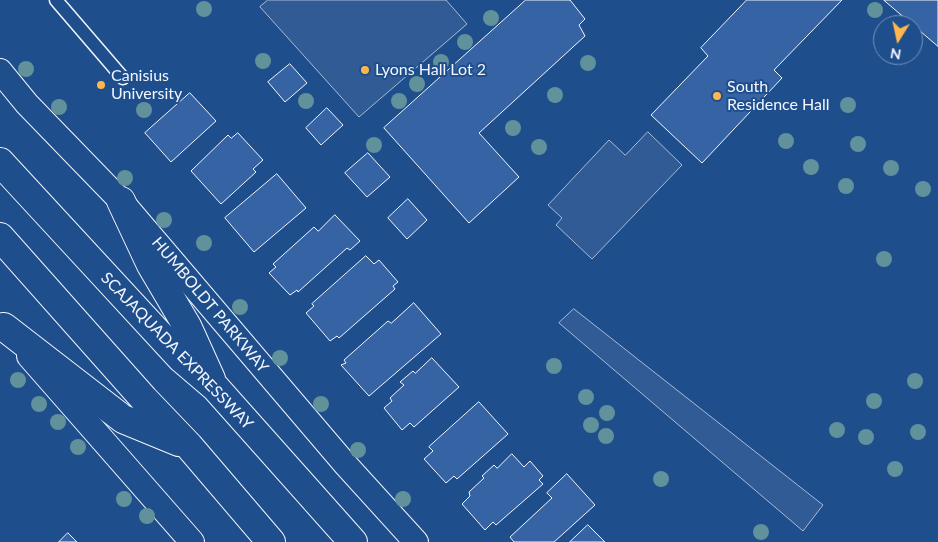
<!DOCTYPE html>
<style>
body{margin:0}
#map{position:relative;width:938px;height:542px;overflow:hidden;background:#1f4e8c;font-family:Lato,sans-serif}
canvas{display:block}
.north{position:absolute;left:873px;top:15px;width:50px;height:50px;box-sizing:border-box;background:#1f4e8c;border:1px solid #7391ba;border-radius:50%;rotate:190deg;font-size:14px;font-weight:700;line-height:20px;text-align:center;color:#f2f6ff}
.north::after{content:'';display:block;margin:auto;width:18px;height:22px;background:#ffb74d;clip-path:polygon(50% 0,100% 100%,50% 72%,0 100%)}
</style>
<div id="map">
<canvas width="938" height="542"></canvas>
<div class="north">N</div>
</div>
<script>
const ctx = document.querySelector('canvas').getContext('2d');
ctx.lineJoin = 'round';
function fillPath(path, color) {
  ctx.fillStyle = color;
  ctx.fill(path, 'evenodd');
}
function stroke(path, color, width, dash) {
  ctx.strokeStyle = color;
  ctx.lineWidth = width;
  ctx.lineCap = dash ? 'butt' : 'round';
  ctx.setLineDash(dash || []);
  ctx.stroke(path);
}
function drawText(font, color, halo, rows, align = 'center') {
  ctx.font = font + ' Lato,sans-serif';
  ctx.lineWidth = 4;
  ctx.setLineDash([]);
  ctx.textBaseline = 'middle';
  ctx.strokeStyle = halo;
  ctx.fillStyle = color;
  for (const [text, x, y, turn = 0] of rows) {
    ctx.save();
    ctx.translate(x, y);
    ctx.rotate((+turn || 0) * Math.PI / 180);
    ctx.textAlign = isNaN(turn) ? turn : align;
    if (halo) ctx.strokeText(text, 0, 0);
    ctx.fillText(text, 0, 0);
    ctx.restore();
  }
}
const built = new Path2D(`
 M268,0H446L467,24L359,117L260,7Z
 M648,132L682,165L592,259L556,225L562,218L548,205L609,140L625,155Z
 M574,309L823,505L803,531L559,323Z`);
fillPath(built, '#305b95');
stroke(built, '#a8bbd7', 1);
const building = new Path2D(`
 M526,0H570L585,19L579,25L585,36L479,133L519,177L469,223L384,128Z
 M747,0H842L774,70L782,78L702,163L651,115L708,56L701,48Z
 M884,0H938V46Z
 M290,64L307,83L285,102L268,82Z
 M190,93L216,121L171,162L145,133Z
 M327,108L343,125L321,145L306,128Z
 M238,133L263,160L253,169L256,172L221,204L191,171L228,135L231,138Z
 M368,153L390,177L367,197L345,173Z
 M277,174L306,208L254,252L225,218Z
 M408,199L427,220L407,239L388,218Z
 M335,215L360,241L350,250L347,248L298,292L297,290L290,295L269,273L276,267L273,264L314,227L318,231Z
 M366,256L374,264L379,260L398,282L393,286L395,289L339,338L337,336L330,341L306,313L314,306L312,304Z
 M414,303L441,334L369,396L341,365L346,363L344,360L388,321L391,323Z
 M432,358L459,387L414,427L410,423L402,430L384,408L392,401L390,398L404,385L400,382L413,371L415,373Z
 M479,402L508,434L457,479L454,476L446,483L424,459L433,451L429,447Z
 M512,454L524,467L530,461L543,476L539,480L543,484L496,525L493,522L485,530L462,504L470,496L469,492L484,478L482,476L494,465L497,468Z
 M567,474L595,505L554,542H514L510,537L552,498L547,493Z
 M588,525L605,542H570Z
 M68,533L77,542H59Z`);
fillPath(building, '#3563a3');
stroke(building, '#f2f6ff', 1);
const lane = new Path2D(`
 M56,0L123,78`);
const street = new Path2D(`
 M0,71L27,104L121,201L346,465L416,542
 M29,356L192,542`);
const highway = new Path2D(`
 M0,162L181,358L215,387L353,542
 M121,201L151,265L187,326L211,379
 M0,237L144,399L189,446L271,542
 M4,327L123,419L179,442`);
stroke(lane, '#f2f6ff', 15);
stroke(street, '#f2f6ff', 26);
stroke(highway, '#f2f6ff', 30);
stroke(lane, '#1f4e8c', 12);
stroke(street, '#1f4e8c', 24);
stroke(highway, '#1f4e8c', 28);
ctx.fillStyle = '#61919a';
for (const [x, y] of [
 [204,9],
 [875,10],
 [491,18],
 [465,42],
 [263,61],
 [441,62],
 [588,63],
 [26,69],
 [417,84],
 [555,95],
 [306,101],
 [399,101],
 [848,105],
 [59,107],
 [144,110],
 [513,128],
 [786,141],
 [858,144],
 [374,145],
 [539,147],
 [811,167],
 [891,168],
 [125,178],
 [846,186],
 [923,189],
 [164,220],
 [204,243],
 [884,259],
 [240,307],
 [280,358],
 [554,366],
 [18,380],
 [915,381],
 [586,397],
 [874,401],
 [39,404],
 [321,404],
 [607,413],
 [58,422],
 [591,425],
 [837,430],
 [918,432],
 [606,436],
 [866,437],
 [78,447],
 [358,450],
 [895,469],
 [661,479],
 [124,499],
 [403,499],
 [147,516],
 [761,532]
]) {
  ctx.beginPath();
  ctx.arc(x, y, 8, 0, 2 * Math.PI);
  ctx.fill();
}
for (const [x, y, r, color] of [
 [365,70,5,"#ffb74d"],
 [101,85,5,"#ffb74d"],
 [717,96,5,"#ffb74d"]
]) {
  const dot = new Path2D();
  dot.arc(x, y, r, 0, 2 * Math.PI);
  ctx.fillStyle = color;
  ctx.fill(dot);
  stroke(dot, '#1f4e8c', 2);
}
drawText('16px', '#f2f6ff', '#1f4e8c', [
 ["Lyons Hall Lot 2",375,70],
 ["Canisius",111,76],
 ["University",111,94],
 ["South",727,87],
 ["Residence Hall",727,105]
], 'left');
drawText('16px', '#f2f6ff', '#1f4e8c', [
 ["HUMBOLDT PARKWAY",210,305,50],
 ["SCAJAQUADA EXPRESSWAY",177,351,46]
]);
</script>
